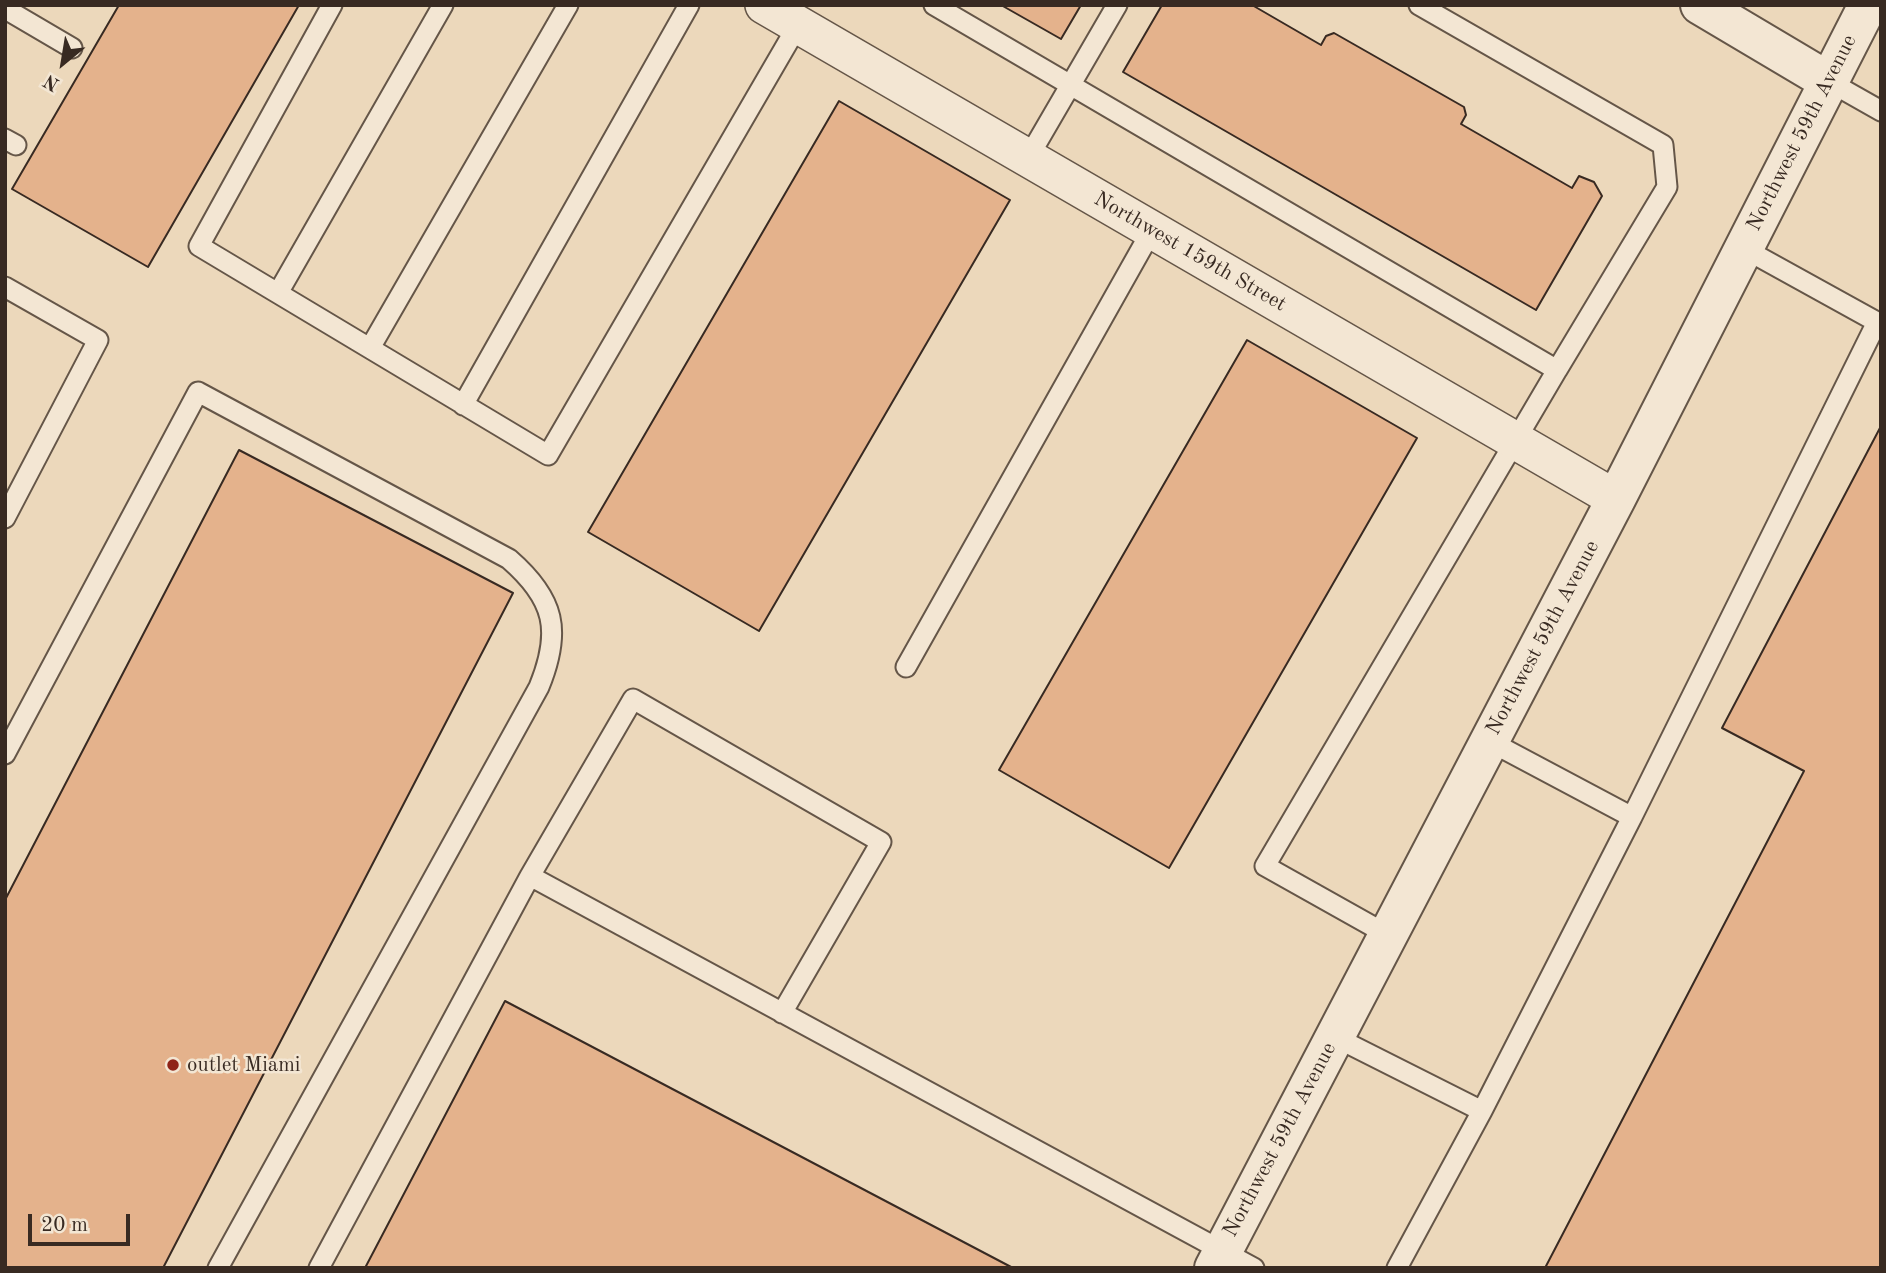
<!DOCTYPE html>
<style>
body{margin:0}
#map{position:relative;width:1886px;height:1273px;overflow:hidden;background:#ecd8bb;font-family:"Old Standard TT",serif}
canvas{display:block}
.frame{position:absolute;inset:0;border:7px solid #382a22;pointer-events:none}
.north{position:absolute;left:28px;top:28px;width:70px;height:70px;-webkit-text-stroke:5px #f3e6d3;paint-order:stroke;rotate:210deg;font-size:19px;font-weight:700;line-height:28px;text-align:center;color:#382a22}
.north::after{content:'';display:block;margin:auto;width:24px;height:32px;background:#382a22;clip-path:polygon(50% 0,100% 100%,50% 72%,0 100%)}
.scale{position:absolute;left:28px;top:1214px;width:102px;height:32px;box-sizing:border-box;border:4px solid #382a22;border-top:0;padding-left:9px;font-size:21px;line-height:24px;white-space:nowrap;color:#382a22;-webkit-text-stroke:5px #f3e6d3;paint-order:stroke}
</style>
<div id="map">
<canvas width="1886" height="1273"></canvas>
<div class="frame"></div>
<div class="north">N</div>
<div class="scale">20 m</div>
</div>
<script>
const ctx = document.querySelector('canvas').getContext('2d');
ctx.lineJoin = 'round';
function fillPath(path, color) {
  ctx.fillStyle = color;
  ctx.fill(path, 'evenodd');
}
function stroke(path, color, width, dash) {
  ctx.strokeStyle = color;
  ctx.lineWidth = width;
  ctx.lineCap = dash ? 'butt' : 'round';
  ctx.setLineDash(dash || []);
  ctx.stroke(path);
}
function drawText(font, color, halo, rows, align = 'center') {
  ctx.font = font + ' "Old Standard TT",serif';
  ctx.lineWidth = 5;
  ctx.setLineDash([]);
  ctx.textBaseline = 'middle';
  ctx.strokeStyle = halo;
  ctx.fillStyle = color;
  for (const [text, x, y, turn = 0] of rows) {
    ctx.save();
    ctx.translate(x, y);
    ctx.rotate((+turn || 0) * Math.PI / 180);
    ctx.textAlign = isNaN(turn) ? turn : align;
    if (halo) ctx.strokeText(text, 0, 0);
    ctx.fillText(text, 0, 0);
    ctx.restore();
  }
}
const building = new Path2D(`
 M119,5H299L148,267L12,189Z
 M1001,5H1081L1061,39Z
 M1162,5H1252L1321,45L1326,36L1334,33L1464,107L1466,115L1461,124L1572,188L1579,176L1594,182L1602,196L1536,310L1123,72Z
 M839,101L1010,200L759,631L588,532Z
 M1247,340L1417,438L1169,868L999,770Z
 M1881,426V1268H1545L1804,771L1722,728Z
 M239,450L513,593L163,1268H5V900Z
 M505,1001L1013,1268H365Z`);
fillPath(building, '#e4b28c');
stroke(building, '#382a22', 2);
const service = new Path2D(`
 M332,5L199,246L548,455L798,25
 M934,5L1557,370L1265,866L1388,935
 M1419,5L1663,145L1667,187L1557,370
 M9,11L72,48
 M1828,81L1881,111
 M5,139L16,145
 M1028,158L1117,5
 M5,287L98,340L5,518
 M278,293L443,5
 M370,348L568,5
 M463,405L689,5
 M906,667L1152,230
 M5,754L198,392L509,559C555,599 562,631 539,687L218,1268
 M1632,817L1877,322L1743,248
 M530,876L633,699L881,842L782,1013
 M1335,1037L1482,1111
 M319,1268L530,876L1254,1268
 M1397,1268L1482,1111L1632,817L1489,741`);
const minor = new Path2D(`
 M764,5L1616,499`);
const tertiary = new Path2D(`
 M1700,5L1828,81
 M1214,1268L1616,499L1868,5`);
stroke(service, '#655648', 23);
stroke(minor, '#655648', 40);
stroke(tertiary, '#655648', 42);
stroke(service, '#f3e6d3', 19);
stroke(minor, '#f3e6d3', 37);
stroke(tertiary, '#f3e6d3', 38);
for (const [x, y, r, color] of [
 [173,1065,7,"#8f2418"]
]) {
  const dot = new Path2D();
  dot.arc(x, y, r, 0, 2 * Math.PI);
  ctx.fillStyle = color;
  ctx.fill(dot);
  stroke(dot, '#f3e6d3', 2.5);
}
drawText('21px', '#382a22', '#f3e6d3', [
 ["Northwest 59th Avenue",1802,133,-63],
 ["Northwest 159th Street",1190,252,30],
 ["Northwest 59th Avenue",1543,638,-62],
 ["Northwest 59th Avenue",1280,1140,-62]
]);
drawText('21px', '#382a22', '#f3e6d3', [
 ["outlet Miami",187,1065]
], 'left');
</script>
